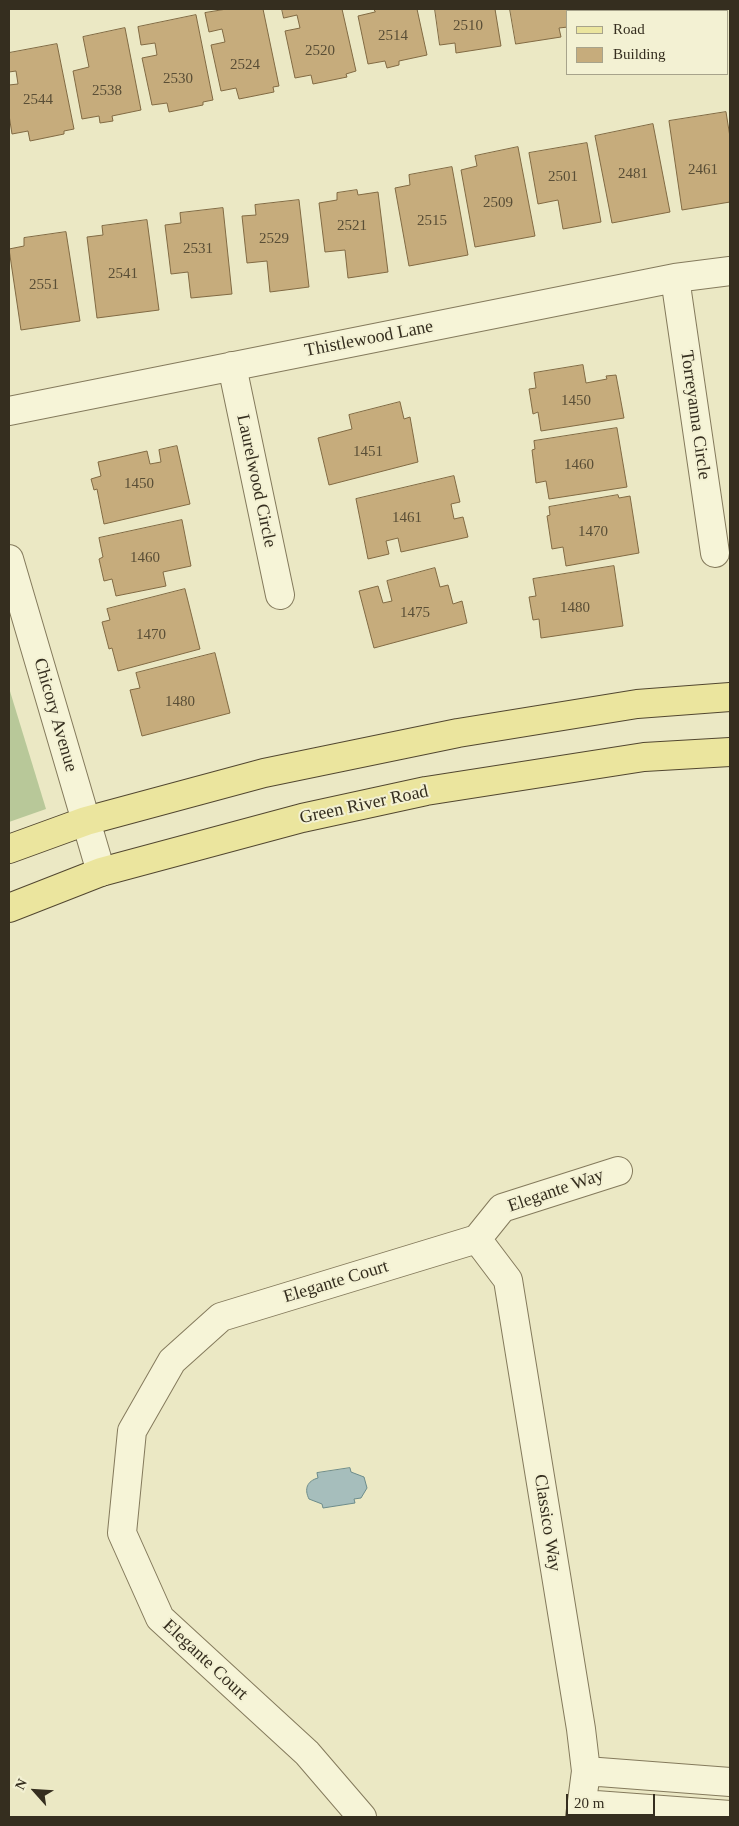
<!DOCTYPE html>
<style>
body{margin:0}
#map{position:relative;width:739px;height:1826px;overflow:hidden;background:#ebe8c4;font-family:"Times New Roman",serif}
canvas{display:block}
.frame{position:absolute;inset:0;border:10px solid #352e1f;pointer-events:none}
.legend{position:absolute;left:566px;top:10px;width:162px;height:65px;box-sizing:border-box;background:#f3f1d3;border:1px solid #a7a38b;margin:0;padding:6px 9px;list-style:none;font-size:15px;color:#352e1f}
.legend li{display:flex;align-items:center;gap:10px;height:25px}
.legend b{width:25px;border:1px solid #a7a38b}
.north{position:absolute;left:10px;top:1766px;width:50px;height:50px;-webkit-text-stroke:4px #f3f1d3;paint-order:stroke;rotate:296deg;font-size:14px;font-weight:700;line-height:20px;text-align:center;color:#352e1f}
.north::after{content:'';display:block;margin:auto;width:18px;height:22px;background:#352e1f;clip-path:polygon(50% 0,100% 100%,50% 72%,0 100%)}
.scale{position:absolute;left:566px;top:1794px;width:89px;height:22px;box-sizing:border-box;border:2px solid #352e1f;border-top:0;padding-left:6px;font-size:15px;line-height:18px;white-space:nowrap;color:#352e1f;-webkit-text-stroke:4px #f3f1d3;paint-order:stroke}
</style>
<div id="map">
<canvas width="739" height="1826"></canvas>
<div class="frame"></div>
<ul class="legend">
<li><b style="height:6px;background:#ebe59e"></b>Road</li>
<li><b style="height:14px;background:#c6ac7c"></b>Building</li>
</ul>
<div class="north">N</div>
<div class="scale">20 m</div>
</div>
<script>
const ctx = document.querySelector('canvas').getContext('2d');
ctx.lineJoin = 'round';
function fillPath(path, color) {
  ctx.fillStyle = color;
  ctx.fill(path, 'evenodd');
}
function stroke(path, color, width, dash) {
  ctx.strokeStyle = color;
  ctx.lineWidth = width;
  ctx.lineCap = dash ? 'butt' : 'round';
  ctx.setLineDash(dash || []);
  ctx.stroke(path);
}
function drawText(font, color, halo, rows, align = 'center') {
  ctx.font = font + ' "Times New Roman",serif';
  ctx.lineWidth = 4;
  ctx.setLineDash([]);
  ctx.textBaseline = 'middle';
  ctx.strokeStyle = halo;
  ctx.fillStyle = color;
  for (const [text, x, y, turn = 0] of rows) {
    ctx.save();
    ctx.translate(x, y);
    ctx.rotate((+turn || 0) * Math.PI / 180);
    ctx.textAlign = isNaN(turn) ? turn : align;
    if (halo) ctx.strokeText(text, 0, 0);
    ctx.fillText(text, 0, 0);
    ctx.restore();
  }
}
fillPath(new Path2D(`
 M9,688L46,809L9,822Z`), '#b8c899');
const water = new Path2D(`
 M350,1468L351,1472L364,1477L367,1488L361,1498L354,1499L355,1503L323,1508L322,1504L309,1499C304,1489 307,1481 318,1478L317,1473Z`);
fillPath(water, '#a6bebc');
stroke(water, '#6d8c8b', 1);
const building = new Path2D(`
 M227,9H263L279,86L273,87L274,92L239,99L236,88L221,91L211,45L225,42L222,29L209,32L205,13Z
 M282,9H342L356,71L346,74L347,77L313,84L311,75L295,78L285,31L300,28L297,15L284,18Z
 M374,9H417L427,55L399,61V65L387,68L385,61L368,64L358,16L375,12Z
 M435,9H495L501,46L456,53L455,43L440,45Z
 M510,9H574V11H568V27L559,28L561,37L516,44Z
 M590,9H650V11H590Z
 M660,9H718L660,11Z
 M196,15L213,100L203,102V105L169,112L167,103L152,105L142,58L157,55L155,43L141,45L138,27Z
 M125,28L141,110L112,116L113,121L100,123L99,116L82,119L73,71L89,67L83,37Z
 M57,44L74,129L64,131V134L30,141L28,131L12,134L9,115V85L18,84L16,71L9,72V53Z
 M726,112L730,137V202L682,210L669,121Z
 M653,124L670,212L612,223L595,136Z
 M587,143L601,222L563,229L558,200L538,204L529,153Z
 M518,147L535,236L475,247L461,170L477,166L475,156Z
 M452,167L468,255L409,266L395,188L410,185L409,175Z
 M357,190L358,195L378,192L388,272L348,278L345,250L325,252L319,203L337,200V193Z
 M299,200L309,287L270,292L267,261L247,263L242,216L256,215L255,205Z
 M223,208L232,294L191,298L188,272L171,274L165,225L181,223L180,213Z
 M147,220L159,310L97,318L87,237L103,235L102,226Z
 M66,232L80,321L21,330L9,249L24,246V238Z
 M583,365L586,383L607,379L606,376L616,375L624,418L541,431L538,412L533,414L529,389L536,388L534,373Z
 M400,402L404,419L410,417L418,462L329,485L318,438L352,429L349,415Z
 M617,428L627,487L549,499L546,481L536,483L532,450L535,449L534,441Z
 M177,446L190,504L104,524L97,489L94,490L91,479L101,476L98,462L147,451L150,464L161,462L159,450Z
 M454,476L460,502L451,504L454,519L463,517L468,537L401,552L398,538L386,541L389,554L368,559L356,499Z
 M618,495L619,498L630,496L639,553L566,566L563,547L552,549L547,516L550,515L549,507Z
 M182,520L191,566L163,572L166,586L116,596L112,579L104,581L99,559L103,557L99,538Z
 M614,566L623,626L541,638L539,619L533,620L529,597L536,596L533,579Z
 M435,568L440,587L448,585L453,604L462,601L467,623L374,648L359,591L378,586L383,603L392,601L387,581Z
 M185,589L200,649L118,671L112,648L109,649L102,622L110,620L107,609Z
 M215,653L230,713L142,736L130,690L140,688L136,673Z`);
fillPath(building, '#c6ac7c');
stroke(building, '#816a43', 1);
const minor = new Path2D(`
 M675,278L715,553
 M232,366L280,595
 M9,411L675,278L730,271
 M9,559L101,872
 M477,1239L508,1280L581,1729L586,1771L580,1817
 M477,1239L502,1208L618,1171
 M586,1771L730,1782
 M582,1804L730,1815
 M362,1817L307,1753L160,1618L122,1533L132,1431L172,1361L221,1317L477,1239`);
const major = new Path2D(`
 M9,849L86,821L264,773L458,733L637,704L730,697
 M9,908L101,872L302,818L426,791L644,757L730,752`);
stroke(minor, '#847a5c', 30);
stroke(major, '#524730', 30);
stroke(minor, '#f6f4d7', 28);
stroke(major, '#ebe59e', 28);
drawText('15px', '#594e36', null, [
 ["2510",468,26],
 ["2514",393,36],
 ["2520",320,51],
 ["2524",245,65],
 ["2530",178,79],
 ["2538",107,91],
 ["2544",38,100],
 ["2461",703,170],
 ["2481",633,174],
 ["2501",563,177],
 ["2509",498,203],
 ["2515",432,221],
 ["2521",352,226],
 ["2529",274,239],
 ["2531",198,249],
 ["2541",123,274],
 ["2551",44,285],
 ["1450",576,401],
 ["1451",368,452],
 ["1460",579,465],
 ["1450",139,484],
 ["1461",407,518],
 ["1470",593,532],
 ["1460",145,558],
 ["1480",575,608],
 ["1475",415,613],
 ["1470",151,635],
 ["1480",180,702]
]);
drawText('18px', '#352e1f', '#f3f1d3', [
 ["Thistlewood Lane",369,339,-11],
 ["Torreyanna Circle",695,415,82],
 ["Laurelwood Circle",256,481,78],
 ["Chicory Avenue",55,715,74],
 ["Green River Road",364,805,-12],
 ["Elegante Way",556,1191,-19],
 ["Elegante Court",336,1282,-17],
 ["Classico Way",547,1523,81],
 ["Elegante Court",205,1660,43]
]);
</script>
